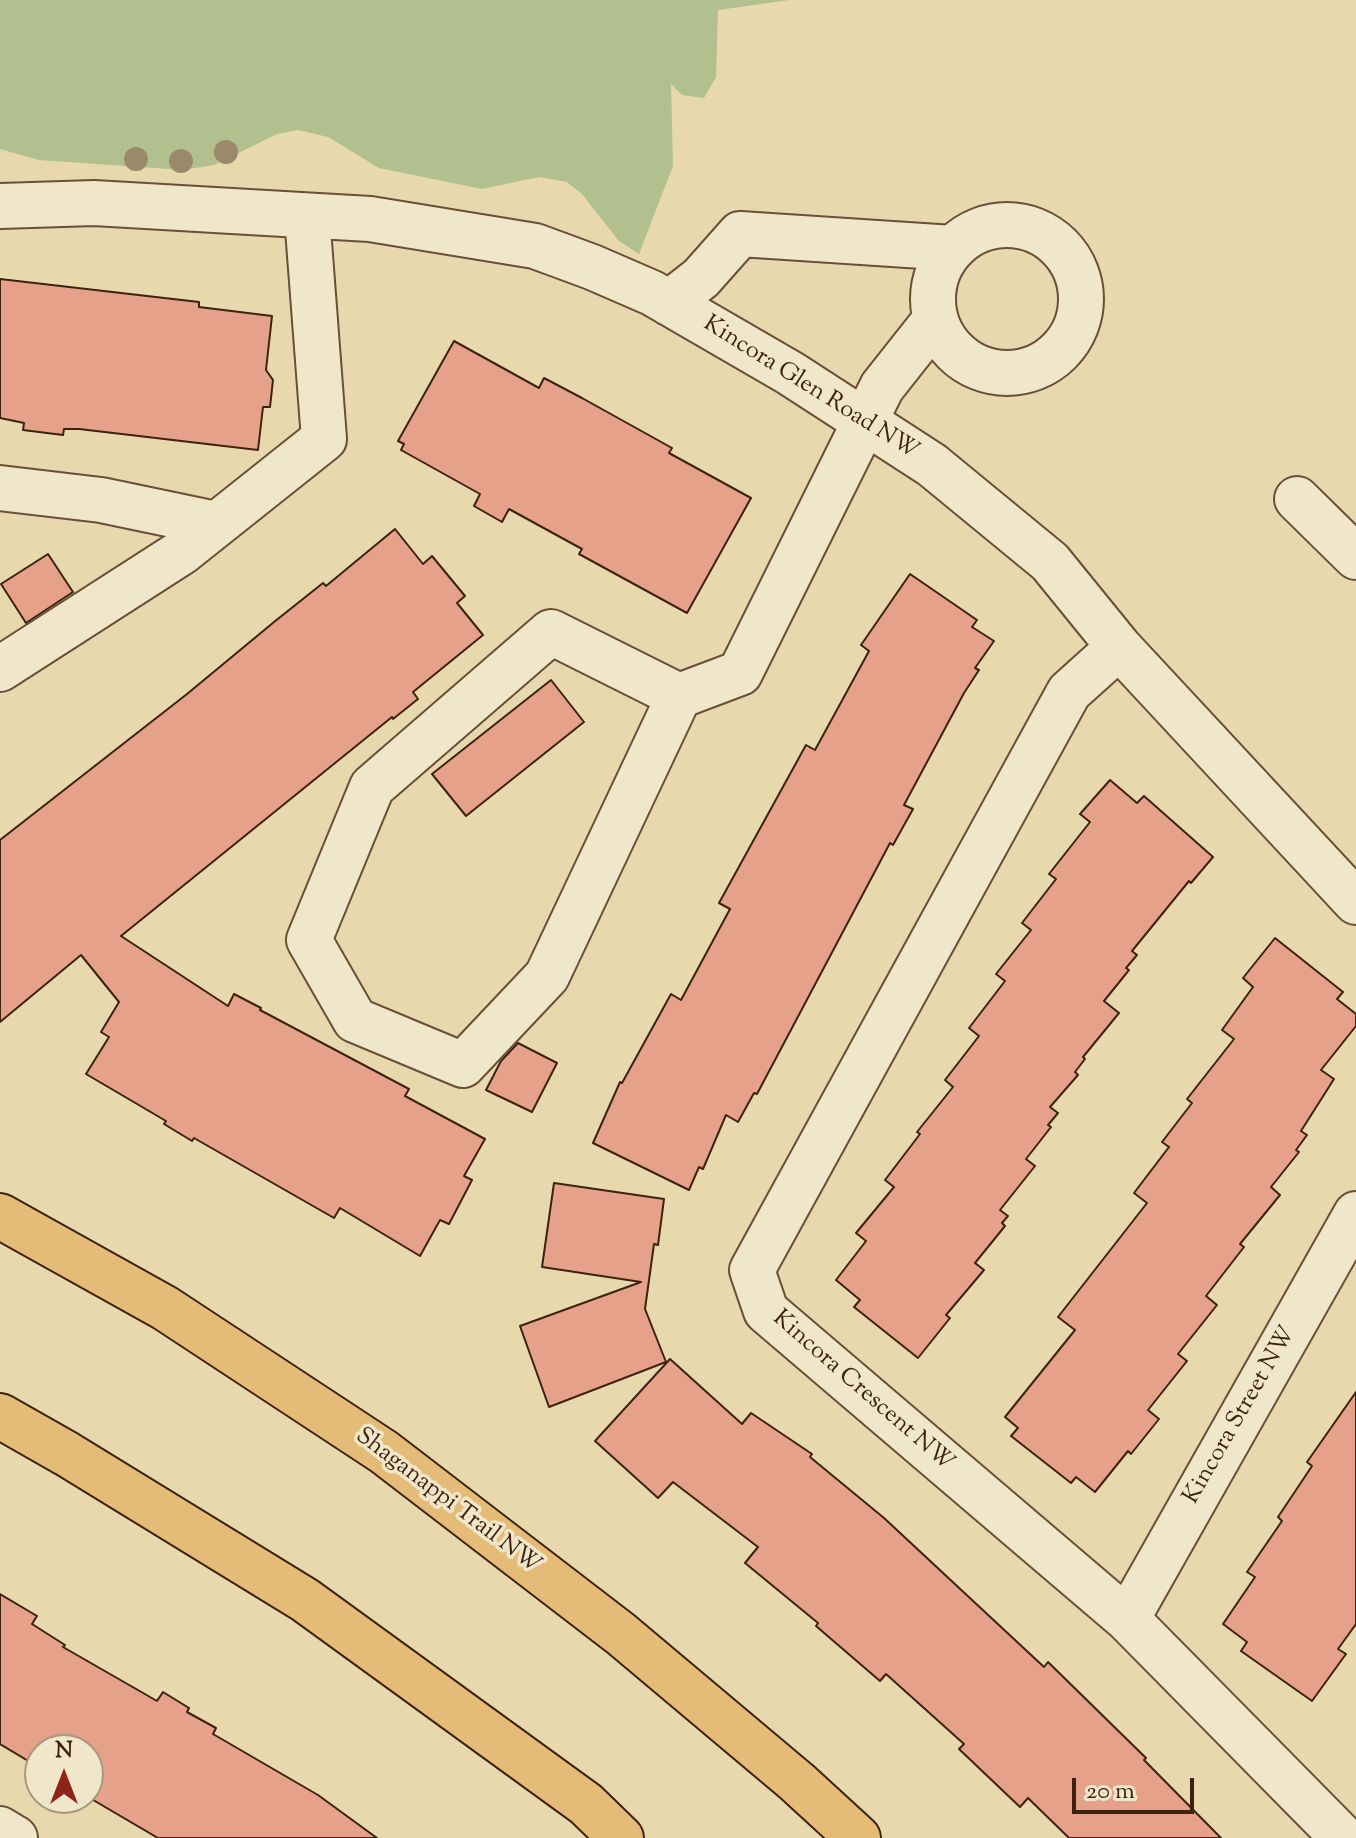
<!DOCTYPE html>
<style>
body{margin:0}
#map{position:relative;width:1356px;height:1838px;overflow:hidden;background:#e8d8ae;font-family:"Sorts Mill Goudy",serif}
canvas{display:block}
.north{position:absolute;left:24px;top:1734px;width:80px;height:80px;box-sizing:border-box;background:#f0e6ca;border:2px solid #a99880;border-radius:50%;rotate:0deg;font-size:22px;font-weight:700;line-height:32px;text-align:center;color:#3e2210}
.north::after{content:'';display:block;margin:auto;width:28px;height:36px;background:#8f2418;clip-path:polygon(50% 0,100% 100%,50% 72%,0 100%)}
.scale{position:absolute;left:1072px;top:1778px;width:122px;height:36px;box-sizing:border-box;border:4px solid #3e2210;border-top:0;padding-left:10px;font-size:24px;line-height:28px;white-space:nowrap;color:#3e2210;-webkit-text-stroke:6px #f0e6ca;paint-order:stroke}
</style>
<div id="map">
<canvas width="1356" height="1838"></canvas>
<div class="north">N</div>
<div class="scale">20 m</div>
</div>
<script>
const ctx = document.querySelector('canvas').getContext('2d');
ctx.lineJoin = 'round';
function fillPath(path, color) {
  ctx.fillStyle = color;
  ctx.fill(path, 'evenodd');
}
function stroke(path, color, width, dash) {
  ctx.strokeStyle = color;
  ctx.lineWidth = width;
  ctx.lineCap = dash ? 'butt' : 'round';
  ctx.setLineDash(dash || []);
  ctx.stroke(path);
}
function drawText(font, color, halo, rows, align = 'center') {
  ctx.font = font + ' "Sorts Mill Goudy",serif';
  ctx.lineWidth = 7;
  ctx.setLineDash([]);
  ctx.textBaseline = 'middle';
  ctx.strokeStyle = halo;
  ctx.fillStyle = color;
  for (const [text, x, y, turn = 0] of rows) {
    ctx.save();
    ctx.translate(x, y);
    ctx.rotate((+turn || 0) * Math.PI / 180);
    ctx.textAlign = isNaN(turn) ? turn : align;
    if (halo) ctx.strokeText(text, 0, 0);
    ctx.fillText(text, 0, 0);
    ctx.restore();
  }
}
fillPath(new Path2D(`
 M0,0H789L718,10L716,77L704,98L682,95L671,84L673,166L639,254L619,241L582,194L567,182L539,177L482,189L379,168L328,137L298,130L277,134L214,165L183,170L39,160L0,149Z`), '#b1c08e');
const building = new Path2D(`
 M0,279L199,302V307L272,316L266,370L273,380L270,407H263L258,450L79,429H64L63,435L23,430L24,423L0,418Z
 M454,341L539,388L544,378L582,398L672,448L669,453L751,498L687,613L579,554L582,549L509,509L502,522L474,506L480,494L401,450L404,444L398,441Z
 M395,529L423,564L432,556L465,596L457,603L483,635L413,692L418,699L393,719L392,717L121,936L228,1006L234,994L261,1008L260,1010L409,1089L405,1096L485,1139L464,1176L472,1180L449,1224L440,1220L420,1256L340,1208L334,1218L194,1138L192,1141L164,1124L166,1121L86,1074L109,1037L101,1032L119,1002L81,955L0,1022V840L187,694L274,622L323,583L326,586Z
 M48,554L73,592L26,623L1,584Z
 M910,574L977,620L972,627L994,641L975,668L979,670L964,693L904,805L913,809L893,845L890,843L757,1094L754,1093L738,1122L726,1115L703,1169L699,1167L689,1190L593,1143L620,1082L622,1083L671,994L681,1000L730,909L719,903L806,745L815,750L869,651L861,645Z
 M551,680L584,722L466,816L432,774Z
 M1110,780L1137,803L1144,796L1213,857L1191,883L1189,881L1132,951L1137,955L1126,968L1129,970L1104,1001L1119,1013L1083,1057L1085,1059L1075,1072L1078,1075L1050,1107L1058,1113L1048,1125L1051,1127L1026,1159L1035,1166L1000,1210L1008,1216L1002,1223L1005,1226L975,1263L984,1270L946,1315L950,1318L918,1358L854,1307L860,1300L836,1280L866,1241L856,1233L894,1187L885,1180L920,1134L917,1132L953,1087L945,1080L979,1036L969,1028L1005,981L996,974L1031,930L1022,923L1056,879L1049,874L1090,822L1080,814Z
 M1275,938L1343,992L1337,999L1356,1014V1026L1321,1070L1334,1079L1301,1131L1307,1135L1296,1150L1299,1152L1271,1187L1280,1195L1240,1244L1244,1247L1206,1296L1217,1305L1178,1354L1187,1361L1148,1410L1159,1419L1131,1454L1128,1451L1095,1492L1076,1477L1071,1483L1011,1436L1018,1428L1005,1417L1075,1330L1058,1317L1147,1203L1134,1193L1169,1147L1162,1142L1192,1103L1187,1099L1234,1039L1222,1030L1253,987L1243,978Z
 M518,1043L557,1063L532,1112L486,1090L501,1061Z
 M554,1183L664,1199L658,1245L654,1244L645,1309L666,1362L549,1407L520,1326L641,1282L542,1267Z
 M670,1359L742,1424L751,1413L812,1454L810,1457L884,1518L1044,1667L1048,1662L1146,1758L1144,1760L1221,1838H1069L1028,1798L1020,1807L959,1749L964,1744L886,1674L880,1681L816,1626L818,1623L745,1563L758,1547L673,1482L658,1498L595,1441Z
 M1356,1392V1624L1338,1649L1346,1654L1312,1701L1241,1651L1247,1642L1223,1624L1255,1577L1247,1572L1282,1521L1278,1517L1312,1466L1307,1462Z
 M0,1594L37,1616L32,1624L65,1645L63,1647L157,1701L163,1692L189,1708L187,1712L216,1728L213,1734L318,1795L377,1838H158L88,1797V1750H40V1768L0,1744Z`);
fillPath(building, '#e5a18a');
stroke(building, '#3e2210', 2);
const minor = new Path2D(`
 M0,206L94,203L370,219L535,246L592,267L652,293L790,373L932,465L1050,562L1119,647L1356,902
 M933 299a74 74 0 1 1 148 0a74 74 0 1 1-148 0Z
 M669,303L701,278L740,234L953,248
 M0,488L101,500L216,524
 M1297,499L1356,557
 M1119,647L1069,692L752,1270L766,1311L1127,1619L1343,1838
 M0,669L182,552L324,439L307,216
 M679,696L547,976L463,1065L355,1020L309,940L372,787L551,632L679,696L740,673L882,387L935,320
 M1127,1619L1356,1214
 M0,1829L15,1838`);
const major = new Path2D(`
 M0,1216L165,1308L384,1452L621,1634L797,1782L858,1838
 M0,1416L67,1454L305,1600L586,1804L621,1838`);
stroke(minor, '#685038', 48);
stroke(major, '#3e2210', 48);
stroke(minor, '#f0e6ca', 44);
stroke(major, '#e4bc77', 44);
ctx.fillStyle = '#9a8a69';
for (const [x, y] of [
 [226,152],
 [136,159],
 [181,161]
]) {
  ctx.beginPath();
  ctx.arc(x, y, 12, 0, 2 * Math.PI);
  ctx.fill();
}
drawText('24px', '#3e2210', '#f0e6ca', [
 ["Kincora Glen Road NW",810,389,32],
 ["Kincora Crescent NW",862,1392,41],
 ["Kincora Street NW",1241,1416,-60],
 ["Shaganappi Trail NW",447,1502,37]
]);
</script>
